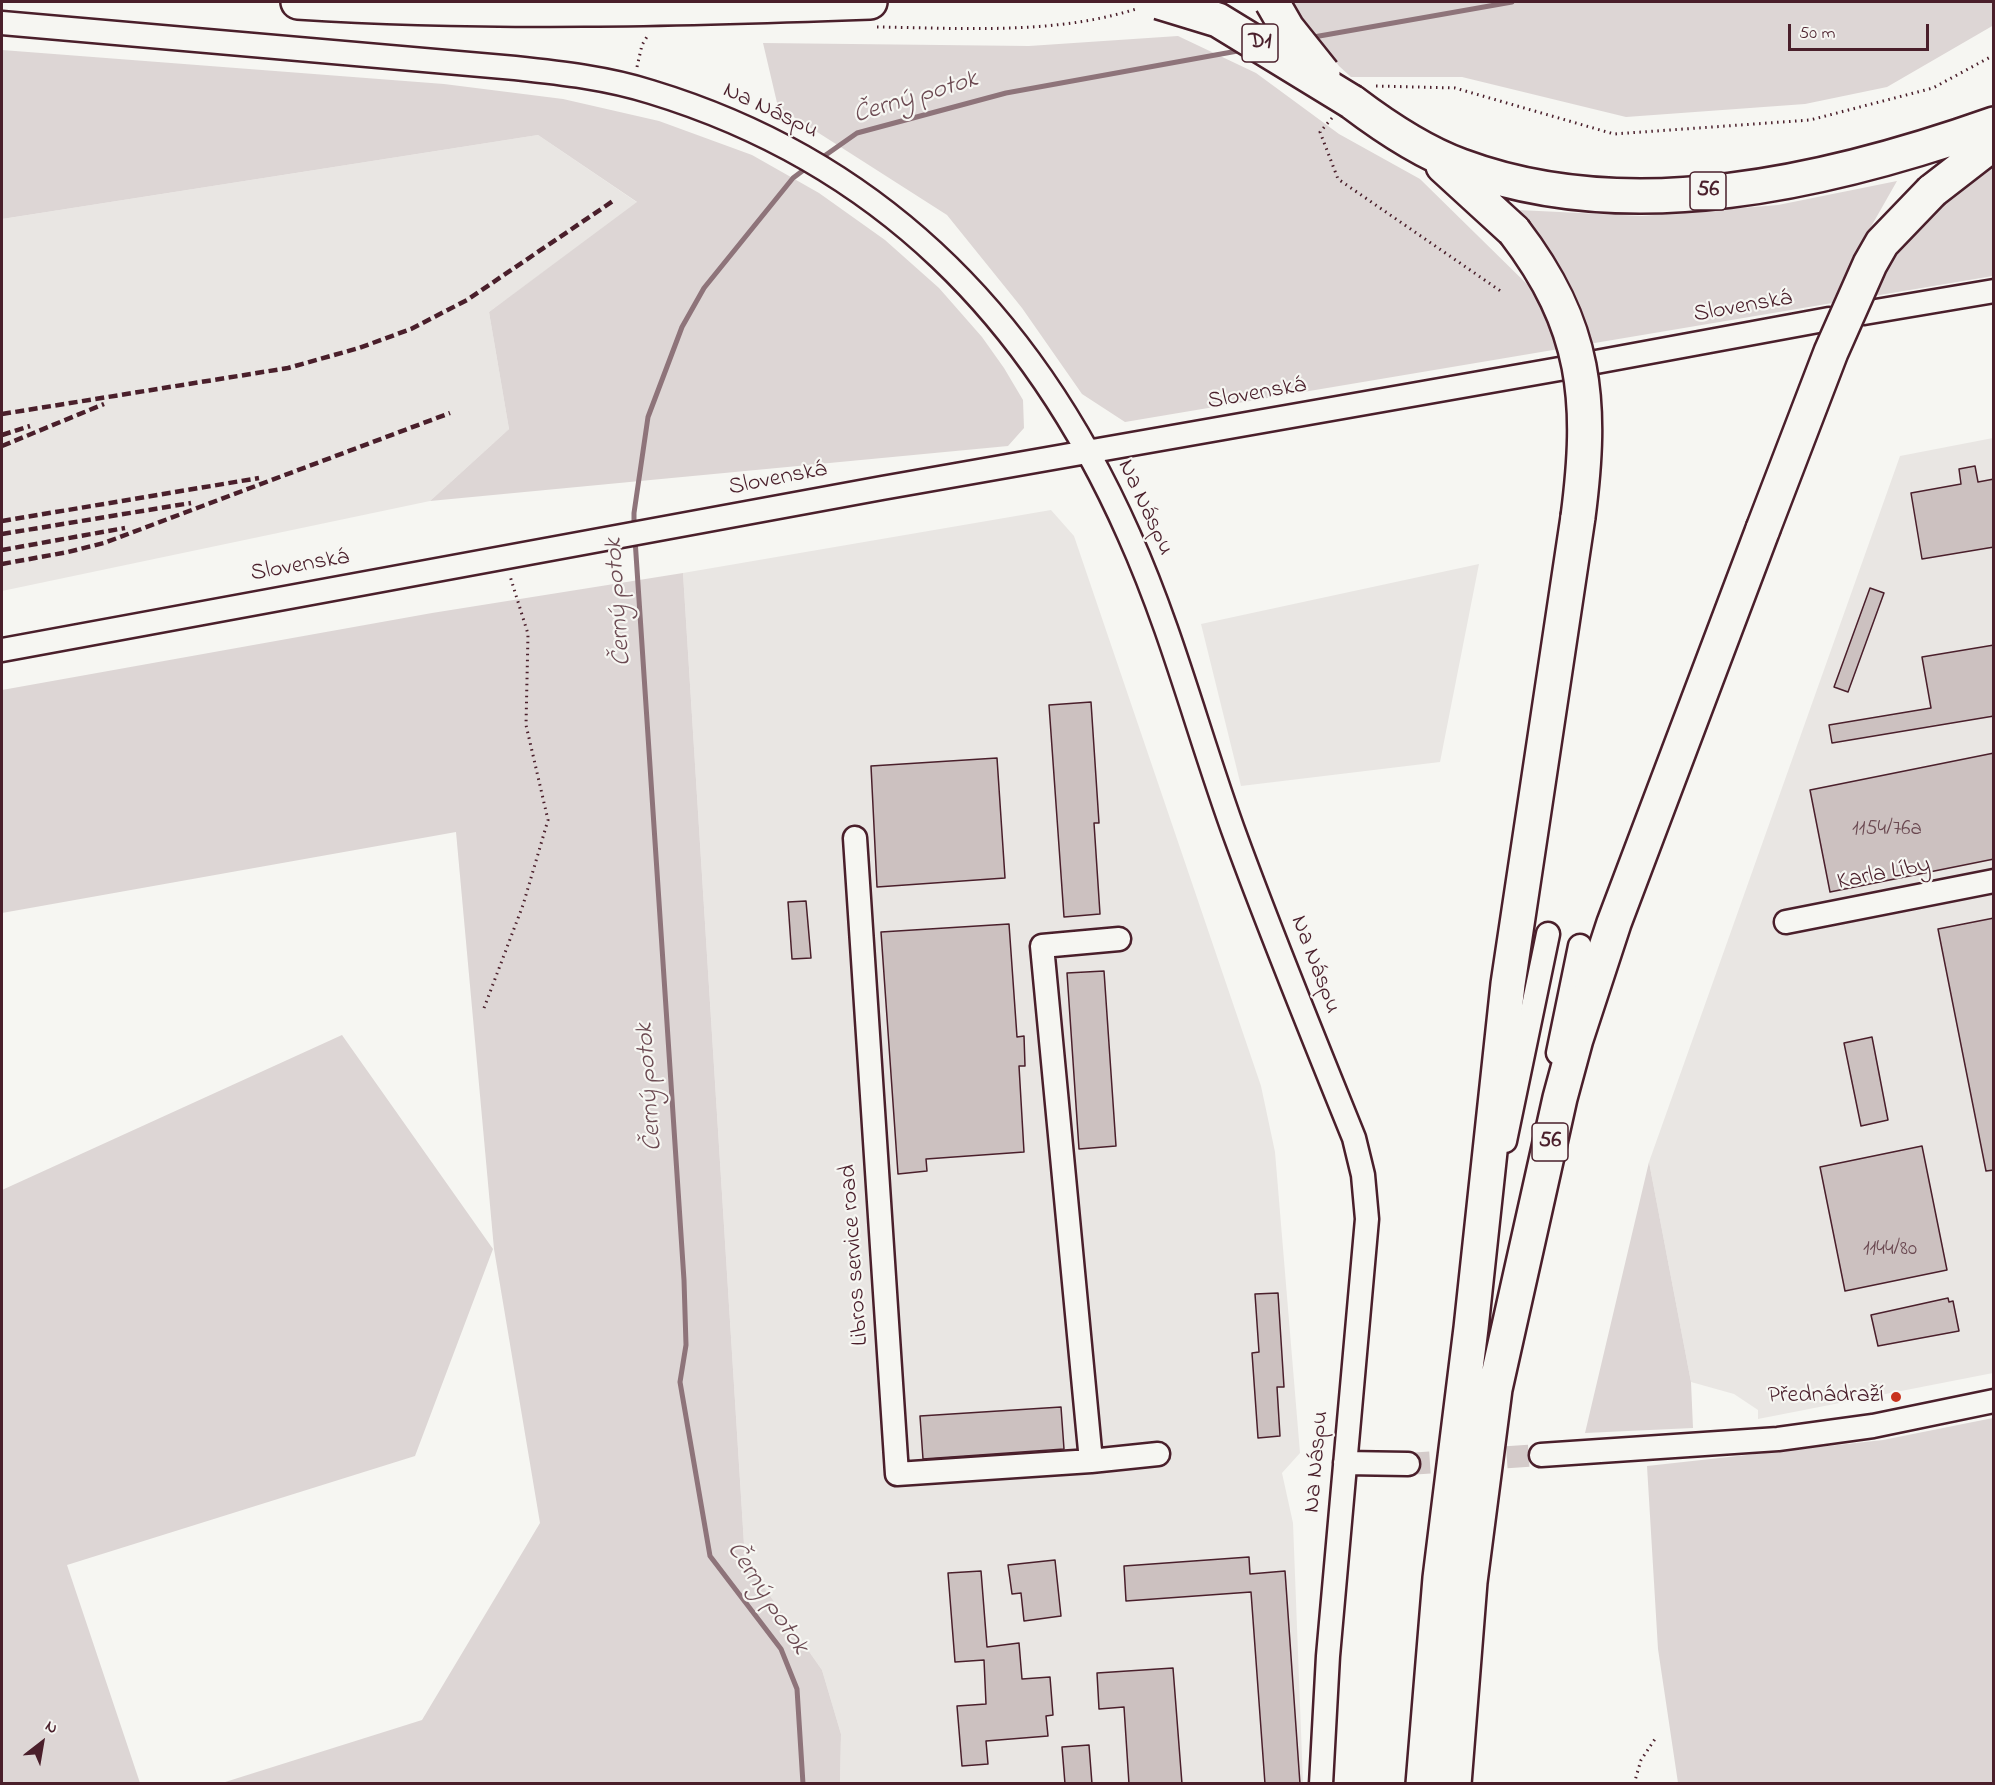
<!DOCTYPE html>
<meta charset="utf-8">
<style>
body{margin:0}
#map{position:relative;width:1995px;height:1785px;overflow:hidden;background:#f6f6f2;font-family:"Indie Flower",sans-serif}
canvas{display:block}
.frame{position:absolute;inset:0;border:3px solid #4a1f2b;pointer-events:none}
.north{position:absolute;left:12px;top:1713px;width:60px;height:60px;-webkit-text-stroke:4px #f6f6f2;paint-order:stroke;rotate:31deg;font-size:16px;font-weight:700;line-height:24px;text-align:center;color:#4a1f2b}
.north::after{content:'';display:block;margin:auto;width:21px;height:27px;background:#4a1f2b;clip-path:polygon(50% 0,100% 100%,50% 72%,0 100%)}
.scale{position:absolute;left:1788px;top:24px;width:141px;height:27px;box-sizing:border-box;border:3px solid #4a1f2b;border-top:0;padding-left:8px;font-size:18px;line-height:21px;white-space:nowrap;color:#4a1f2b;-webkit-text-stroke:4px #f6f6f2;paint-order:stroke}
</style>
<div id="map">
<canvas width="1995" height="1785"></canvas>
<div class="frame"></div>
<div class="north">N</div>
<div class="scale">50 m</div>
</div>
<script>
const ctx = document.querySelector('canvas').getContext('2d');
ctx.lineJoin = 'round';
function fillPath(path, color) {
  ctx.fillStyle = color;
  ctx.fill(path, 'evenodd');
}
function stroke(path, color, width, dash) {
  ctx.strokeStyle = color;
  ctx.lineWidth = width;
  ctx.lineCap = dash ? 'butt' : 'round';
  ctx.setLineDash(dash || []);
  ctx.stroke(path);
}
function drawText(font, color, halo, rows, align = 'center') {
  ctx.font = font + ' "Indie Flower",sans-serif';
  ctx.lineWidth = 4.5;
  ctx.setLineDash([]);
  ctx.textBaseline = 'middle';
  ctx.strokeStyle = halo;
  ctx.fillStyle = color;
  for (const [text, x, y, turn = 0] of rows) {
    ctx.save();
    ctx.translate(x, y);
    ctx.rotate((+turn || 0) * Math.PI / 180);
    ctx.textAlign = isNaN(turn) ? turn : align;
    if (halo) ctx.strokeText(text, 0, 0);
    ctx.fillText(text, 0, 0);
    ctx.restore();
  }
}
fillPath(new Path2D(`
 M538,135L638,203L489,312L509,429L430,501L2,591V219Z
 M1993,438V1373L1758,1419V1410L1734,1394L1691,1382L1649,1162L1900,456Z
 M1051,510L1074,536L1261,1086L1275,1152L1300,1453L1282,1473L1293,1523L1303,1783H840L841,1734L822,1670L745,1560L683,573Z
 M1479,564L1440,762L1241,786L1201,624Z`), '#e9e6e3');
fillPath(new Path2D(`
 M1289,2H1993L1994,25L1887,87L1805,104L1626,117L1462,77H1351L1339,66Z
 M1178,36L1256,73L1339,134L1420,179L1533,290L1561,282L1518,210L1642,216L1778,205L1897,181L1864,239L1910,236L1950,189L1993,164V276L1125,422L1082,394L1022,308L947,215L778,107L763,43L1029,46Z
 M2,50L444,84L563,99L659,121L752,155L819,193L885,240L939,288L982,337L1004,368L1023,400L1024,428L1008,446L430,501L509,429L489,312L637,202L538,135L2,219Z
 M683,573L745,1560L822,1670L841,1734L840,1783H222L422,1720L540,1523L494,1249L456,832L2,913V690L432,613Z
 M342,1035L493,1249L415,1456L67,1565L140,1783H2V1190Z
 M1649,1162L1691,1382L1693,1428L1585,1433Z
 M1993,1418V1783H1678L1658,1649L1647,1466L1883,1440Z`), '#ddd6d5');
stroke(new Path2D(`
 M1308,38L1512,2
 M820,159L857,133L1006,93L1243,50
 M634,527V513L648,417L682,327L704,288L793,178L809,166
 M635,539L684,1280L686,1345L680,1382L710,1556L781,1649L797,1689L803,1784`), '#8e747a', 5);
const building = new Path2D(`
 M1975,466L1978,482L1994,479V547L1922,559L1911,493L1961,484L1959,469Z
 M1870,588L1884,593L1848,692L1834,687Z
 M1994,645V716L1832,743L1829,725L1931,708L1922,657Z
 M1091,702L1099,823H1094L1100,914L1064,917L1049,705Z
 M1994,753V859L1830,892L1810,790Z
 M997,758L1005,878L877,887L871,766Z
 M806,901L811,958L792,959L788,902Z
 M1994,918V1170L1986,1171L1938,929Z
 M1009,924L1017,1037L1024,1036L1025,1066H1019L1024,1152L926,1159L927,1171L898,1174L881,932Z
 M1104,971L1116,1146L1079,1149L1067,973Z
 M1872,1037L1888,1120L1861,1126L1844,1043Z
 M1922,1146L1947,1270L1845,1291L1820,1167Z
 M1278,1293L1284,1387H1277L1280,1436L1258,1438L1252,1353L1259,1352L1255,1294Z
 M1948,1298L1949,1302L1953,1301L1959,1331L1878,1346L1871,1315Z
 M1061,1407L1064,1449L923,1459L920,1416Z
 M1249,1557L1250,1574L1285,1571L1300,1784H1265L1251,1592L1126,1601L1124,1566Z
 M1055,1560L1061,1616L1024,1621L1021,1593L1012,1594L1008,1565Z
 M981,1571L987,1647L1019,1643L1022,1679L1050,1677L1053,1715L1046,1716L1048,1736L986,1741L988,1764L962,1766L957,1706L986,1704L984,1660L955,1662L948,1573Z
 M1173,1668L1182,1784H1129L1124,1707L1099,1709L1097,1673Z
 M1089,1745L1092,1784H1065L1062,1747Z`);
fillPath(building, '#ccc1c0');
stroke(building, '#4a1f2b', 1.5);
stroke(new Path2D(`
 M1408,1464L1541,1455`), '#d4cbca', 22, [22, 11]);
const minor = new Path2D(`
 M2,23L515,68C561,73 607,78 651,92C881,162 1033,318 1129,535C1173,633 1199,737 1236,838C1273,939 1314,1039 1354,1138L1363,1175L1367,1219L1328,1656L1321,1784
 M1864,313L1994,291
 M1596,362L1829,319
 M2,650L882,488L1565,368
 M855,838L897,1474L1091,1461
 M1786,922L1994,881
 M1119,939L1042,946L1091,1461L1158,1454
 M1558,1053L1580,946
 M1505,1141L1548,934
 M1541,1455L1778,1439L1873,1426L1994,1401
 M1345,1463L1408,1464`);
const highway = new Path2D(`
 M298,2C489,14 678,9 870,2
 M1352,102C1385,127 1422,152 1461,166C1630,229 1830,182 1994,124
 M1443,166L1514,231
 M1932,191L1994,143
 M1423,1784L1440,1578L1471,1328L1508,984L1578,517
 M1454,1784L1470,1582L1495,1389L1560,1098L1576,1039L1614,923L1763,529`);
stroke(minor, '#4a1f2b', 27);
stroke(highway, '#4a1f2b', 38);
stroke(new Path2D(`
 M877,27C963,28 1053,35 1136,9
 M637,67L642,45L648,35
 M1376,86L1455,88L1614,134L1810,120L1933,88L1994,55
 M1332,118L1320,132L1338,179L1502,292
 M484,1008L523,905L548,820L526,725L528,634L510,576
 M1634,1784L1641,1760L1655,1739`), '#4a1f2b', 3, [1.5, 4.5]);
stroke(minor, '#f6f6f2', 22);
stroke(highway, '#f6f6f2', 33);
stroke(new Path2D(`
 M2,414L288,368L359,348L411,329L467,300L613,201
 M2,435L30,426
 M2,446L104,404
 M2,521L259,478
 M2,534L191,503
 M2,550L125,528
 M2,564L68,552L104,543L450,413`), '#4a1f2b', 4.5, [9, 4.5]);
const highwayBridge = new Path2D(`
 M1159,2L1218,20L1352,102
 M1272,2L1287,28L1323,73
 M1514,231C1587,326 1593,401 1578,517
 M1763,529L1831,352L1870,264L1882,243L1932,191`);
stroke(highwayBridge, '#4a1f2b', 38, []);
stroke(highwayBridge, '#f6f6f2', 33);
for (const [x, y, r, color] of [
 [1896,1397,6,"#c8321e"]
]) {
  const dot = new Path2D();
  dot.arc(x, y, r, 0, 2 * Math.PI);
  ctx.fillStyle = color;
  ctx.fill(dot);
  stroke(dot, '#f6f6f2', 2);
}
drawText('21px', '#6a4850', null, [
 ["1154/76a",1887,831],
 ["1144/80",1890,1251]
]);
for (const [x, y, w] of [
 [1260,43,36],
 [1708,191,36],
 [1550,1142,36]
]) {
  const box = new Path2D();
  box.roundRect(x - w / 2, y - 19, w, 38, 4.5);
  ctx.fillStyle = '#f6f6f2';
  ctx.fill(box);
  stroke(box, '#4a1f2b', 1.5);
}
drawText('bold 22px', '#4a1f2b', null, [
 ["D1",1260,43],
 ["56",1708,191],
 ["56",1550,1142]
]);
drawText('24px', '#4a1f2b', '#f6f6f2', [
 ["Na Náspu",770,112,25],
 ["Slovenská",1743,308,-10],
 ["Slovenská",1257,395,-10],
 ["Slovenská",778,480,-11],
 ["Na Náspu",1144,508,65],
 ["Slovenská",300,567,-10],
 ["Karla Líby",1884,875,-11],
 ["Na Náspu",1314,965,69],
 ["Libros service road",856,1255,-94],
 ["Na Náspu",1318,1462,-85]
]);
drawText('24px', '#4a1f2b', '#f6f6f2', [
 ["Přednádraží",1884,1397]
], 'right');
drawText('italic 26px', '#6c4a52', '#f6f6f2', [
 ["Černý potok",916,99,-17],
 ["Černý potok",620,602,-94],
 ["Černý potok",651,1087,-94],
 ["Černý potok",766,1599,57]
]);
</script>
